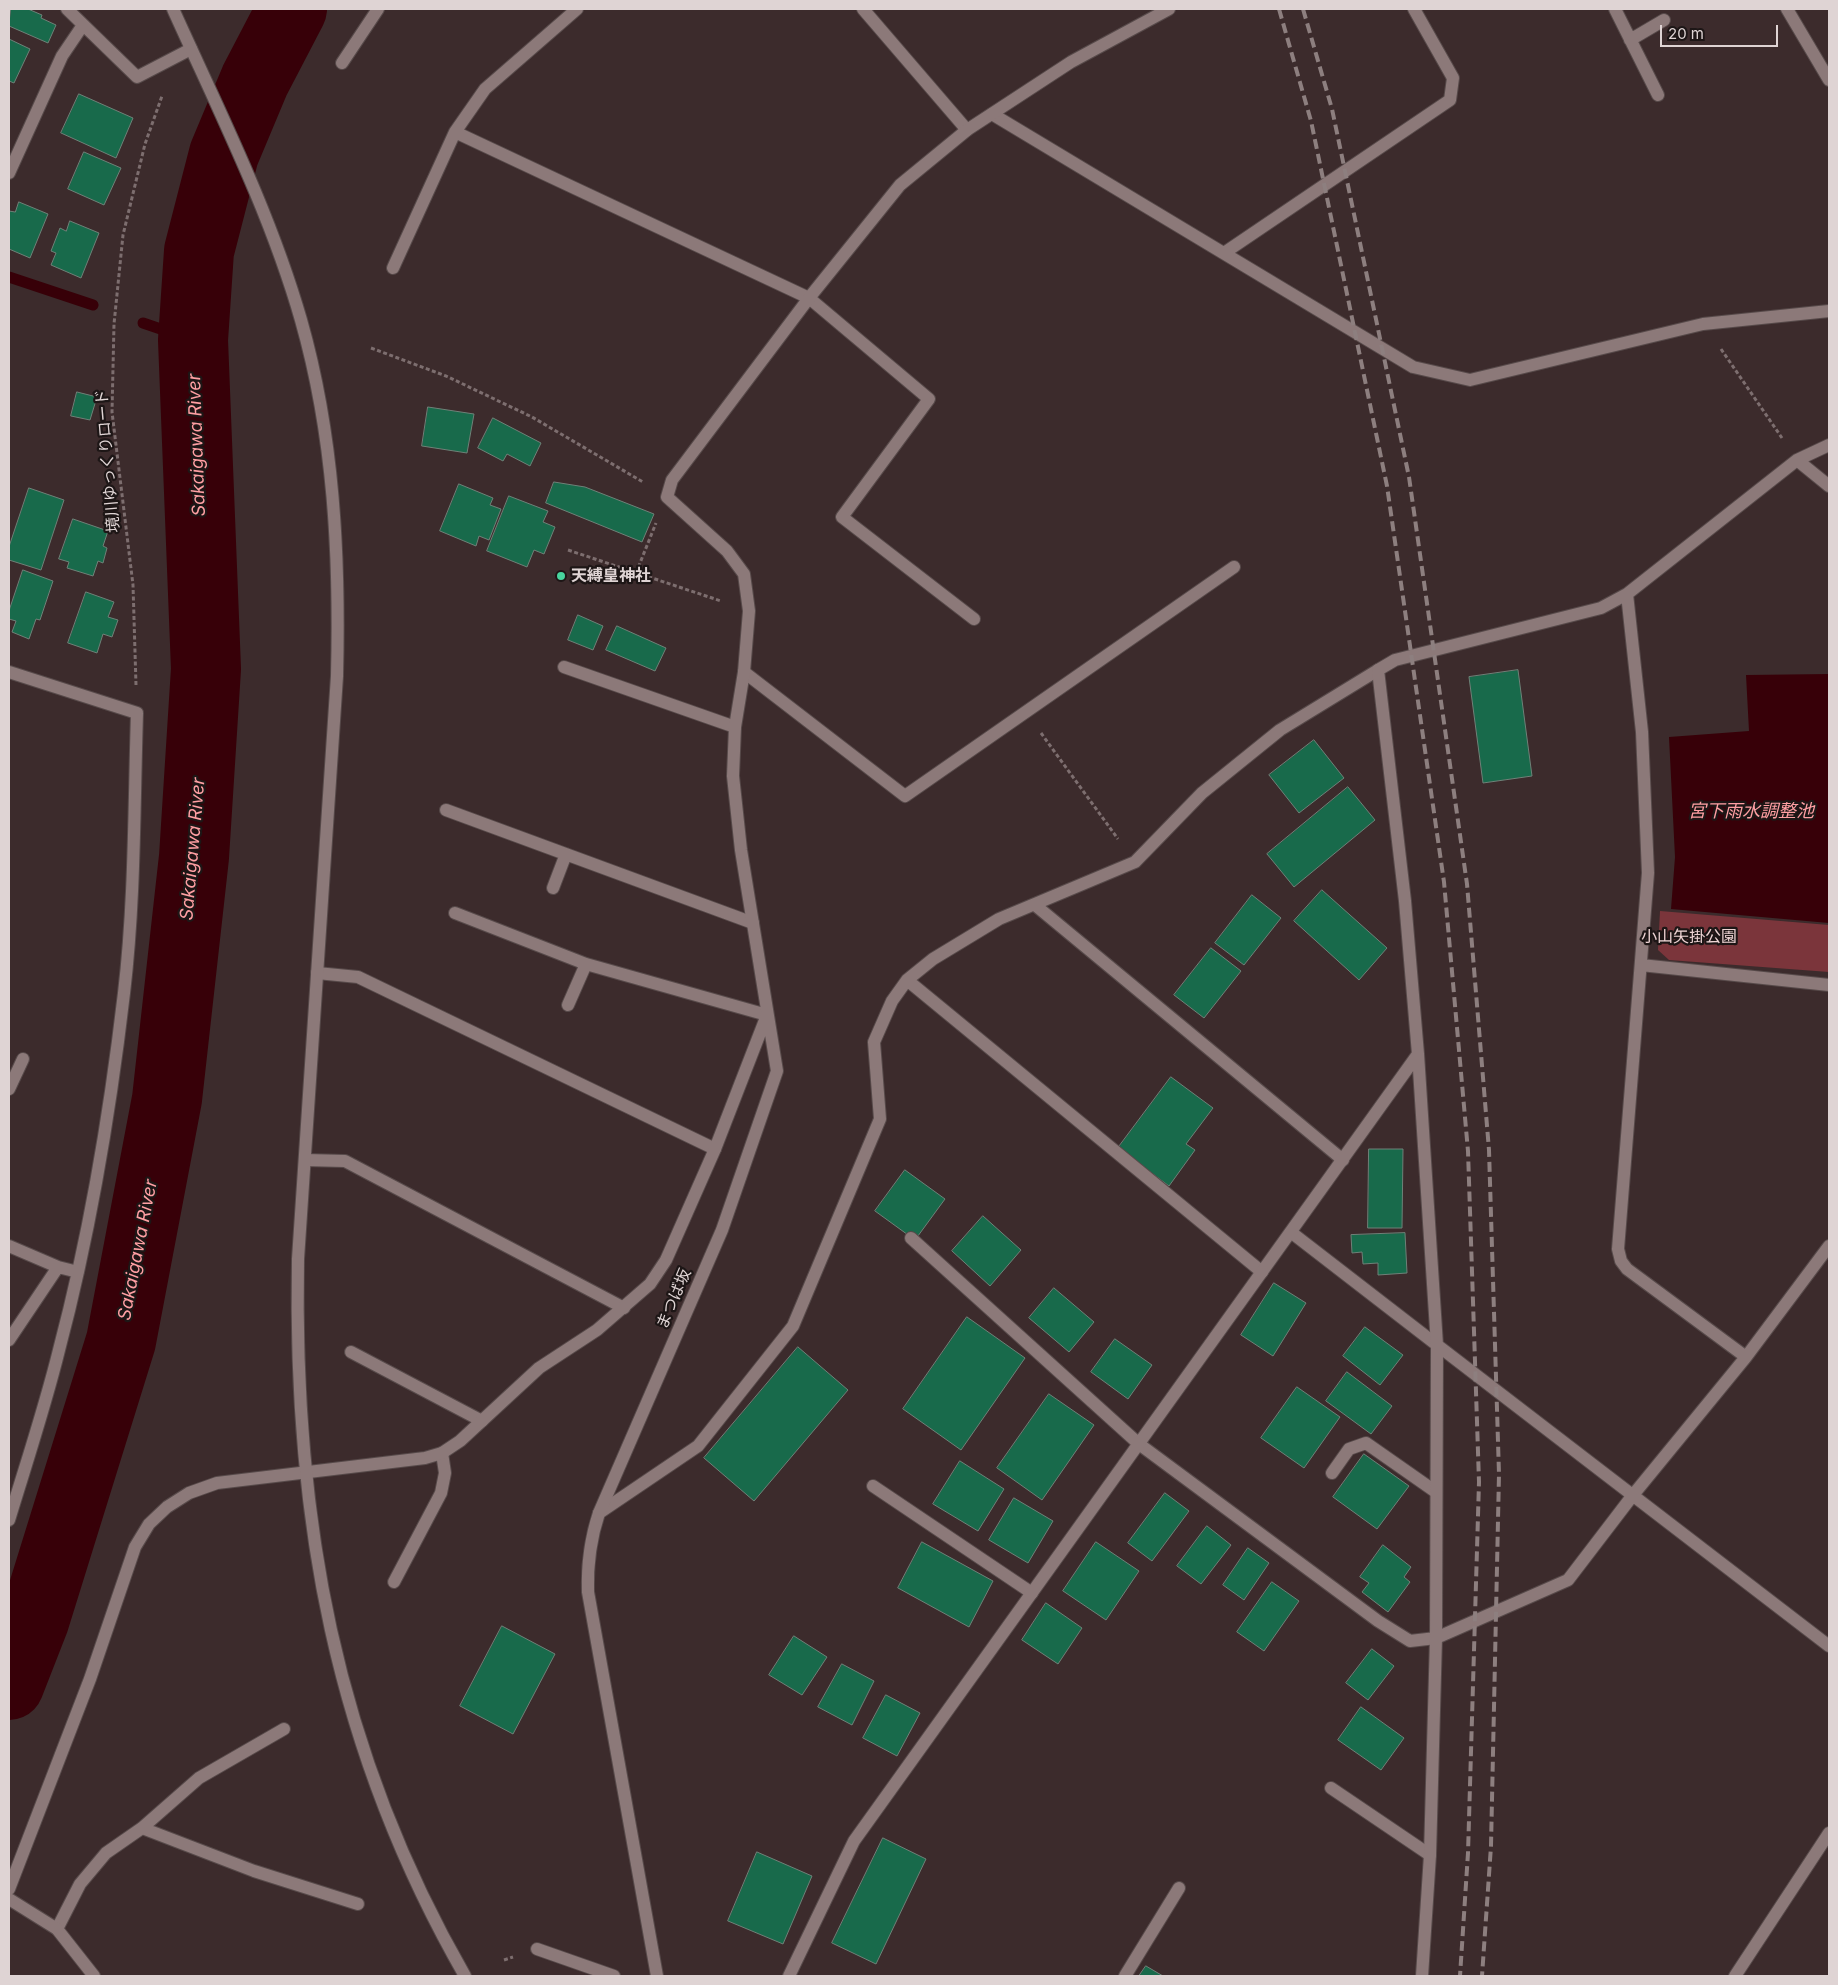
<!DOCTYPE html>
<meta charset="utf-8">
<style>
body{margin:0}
#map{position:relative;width:1838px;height:1985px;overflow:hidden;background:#3c2b2c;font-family:Inter,sans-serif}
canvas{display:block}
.frame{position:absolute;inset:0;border:10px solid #dfd4d4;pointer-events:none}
.scale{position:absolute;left:1660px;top:25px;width:118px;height:22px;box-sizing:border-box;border:2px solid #dfd4d4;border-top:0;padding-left:6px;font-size:15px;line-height:18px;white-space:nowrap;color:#dfd4d4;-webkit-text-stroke:4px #1d1616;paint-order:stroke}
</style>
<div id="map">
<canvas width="1838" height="1985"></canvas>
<div class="frame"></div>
<div class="scale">20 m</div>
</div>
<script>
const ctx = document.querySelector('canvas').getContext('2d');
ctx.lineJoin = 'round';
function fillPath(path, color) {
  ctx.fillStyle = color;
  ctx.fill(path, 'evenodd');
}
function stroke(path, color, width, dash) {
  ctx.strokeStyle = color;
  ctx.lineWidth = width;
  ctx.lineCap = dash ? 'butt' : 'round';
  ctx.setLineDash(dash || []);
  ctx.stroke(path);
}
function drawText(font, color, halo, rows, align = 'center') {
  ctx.font = font + ' Inter,"Noto Sans JP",sans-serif';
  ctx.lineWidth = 4.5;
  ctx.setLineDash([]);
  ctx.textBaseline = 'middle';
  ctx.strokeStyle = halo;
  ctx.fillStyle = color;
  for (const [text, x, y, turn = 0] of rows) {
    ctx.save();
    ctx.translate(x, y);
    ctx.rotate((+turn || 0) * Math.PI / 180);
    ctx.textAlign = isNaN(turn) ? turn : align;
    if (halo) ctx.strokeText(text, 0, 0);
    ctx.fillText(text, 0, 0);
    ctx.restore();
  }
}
fillPath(new Path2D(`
 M1660,911L1829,925V972L1669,960L1658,950Z`), '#7b353b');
fillPath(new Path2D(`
 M1829,674V923L1671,909L1675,857L1669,737L1749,731L1746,675Z`), '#370008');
stroke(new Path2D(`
 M9,277L93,305
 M143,323L193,340`), '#370008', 11);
stroke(new Path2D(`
 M9,1685L34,1621L121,1341L167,1099L194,857L206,669L193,340L199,251L224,154L255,80L292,9`), '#370008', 70);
const building = new Path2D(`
 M11,9H28L42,15L41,18L56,25L48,43L9,26Z
 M9,39L30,49L14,83L9,81Z
 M79,94L133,118L116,158L61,133Z
 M84,152L121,168L104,205L68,189Z
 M19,202L48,214L30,258L9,249V211L15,212Z
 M70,221L99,233L81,278L51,265L56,253L51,251L60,228L66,231Z
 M77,392L97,397L90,420L71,416Z
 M428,407L474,414L467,453L422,446Z
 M493,418L541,443L530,466L507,454L503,461L478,448Z
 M554,482L585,487L654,514L642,542L546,503Z
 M459,484L493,498L490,505L501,509L489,540L479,536L476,546L440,531Z
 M29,488L64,500L41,570L9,560V547Z
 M509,496L548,511L543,522L555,527L544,554L534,550L527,567L487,551Z
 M73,519L108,531L103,546L107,548L103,563L98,561L93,576L67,568L69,562L59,559Z
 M23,570L53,581L40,620L36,619L29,639L12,632L16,621L9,619V611Z
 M86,592L114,602L108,617L118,620L112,637L103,634L97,653L68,643Z
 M578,615L603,626L593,650L568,640Z
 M617,626L666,648L655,671L606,650Z
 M1518,670L1532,776L1483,783L1469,677Z
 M1314,740L1344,778L1299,813L1269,775Z
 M1348,787L1375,820L1294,887L1267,854Z
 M1322,890L1387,948L1359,980L1294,921Z
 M1252,895L1281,918L1244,965L1215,943Z
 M1211,948L1241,971L1204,1018L1174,995Z
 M1171,1077L1213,1108L1186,1144L1195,1150L1169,1186L1118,1148Z
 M1369,1149H1403L1402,1228H1368Z
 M905,1170L945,1199L915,1240L875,1211Z
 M983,1216L1021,1250L990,1286L952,1251Z
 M1405,1233L1407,1273L1378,1275V1263L1363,1264L1362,1252L1352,1253L1351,1235Z
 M1274,1283L1306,1303L1273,1356L1241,1335Z
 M1054,1288L1094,1322L1069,1352L1029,1318Z
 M967,1317L1025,1358L961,1450L903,1409Z
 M1365,1327L1403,1355L1380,1385L1343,1356Z
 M1115,1339L1152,1365L1128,1399L1091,1372Z
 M798,1347L848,1390L754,1501L704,1458Z
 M1347,1372L1392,1406L1371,1434L1326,1401Z
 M1297,1387L1340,1417L1304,1468L1261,1438Z
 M1049,1394L1094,1425L1042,1500L997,1468Z
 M1364,1454L1409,1486L1377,1529L1333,1497Z
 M960,1461L1004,1489L978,1531L933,1504Z
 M1165,1493L1189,1511L1152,1561L1128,1543Z
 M1014,1498L1053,1521L1028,1563L989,1540Z
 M1207,1526L1231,1545L1201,1584L1177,1566Z
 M922,1542L993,1581L969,1627L898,1588Z
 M1096,1542L1139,1571L1106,1620L1063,1591Z
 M1383,1545L1411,1567L1404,1577L1410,1582L1388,1612L1362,1592L1369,1583L1360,1577Z
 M1248,1548L1269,1563L1244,1600L1223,1585Z
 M1272,1582L1299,1601L1264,1651L1237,1632Z
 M1046,1603L1082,1628L1058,1664L1022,1640Z
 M502,1626L555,1654L513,1734L460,1706Z
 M794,1636L827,1657L802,1695L769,1675Z
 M1372,1649L1394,1666L1368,1700L1346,1683Z
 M842,1664L874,1681L852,1725L818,1707Z
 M886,1695L920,1713L897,1756L863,1738Z
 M1361,1707L1404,1738L1381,1770L1338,1740Z
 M883,1838L926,1859L876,1964L832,1943Z
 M757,1852L812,1876L783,1944L728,1921Z
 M1146,1966L1163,1976H1139Z`);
fillPath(building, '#186a4b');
stroke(building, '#6f8178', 1);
const service = new Path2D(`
 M863,9L967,130
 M1615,9L1658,95
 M1630,40L1664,20
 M342,63L378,9
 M992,114L1413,367L1470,380L1703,324L1829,311
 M455,132L809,298L929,399L842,517L974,619
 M1224,253L1450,100L1453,78L1414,9
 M393,268L455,132L485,89L577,9
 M564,667L735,727
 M744,672L905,796L1234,567
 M446,810L753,923
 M553,888L566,854
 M1035,905L1343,1160
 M455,913L586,964L767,1015
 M317,973L358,977L715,1149
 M907,980L1262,1272
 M568,1005L586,964
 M305,1160L345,1161L624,1308
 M1292,1233L1437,1345
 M911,1238L1139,1444L1378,1621L1410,1641L1436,1638
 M351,1352L482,1421
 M1332,1473L1349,1449L1366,1443L1436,1492
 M873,1486L1032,1593
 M599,1513L698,1446L793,1326L880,1119L874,1042L892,1001L907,980L933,959L999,919L1135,862L1202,793L1280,730L1378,670
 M394,1582L441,1493L445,1473L442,1453
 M1331,1788L1430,1855
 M142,1828L254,1871L358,1904
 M57,1929L80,1884L106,1853L142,1828L199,1778L284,1729
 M537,1949L614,1976
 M1125,1976L1179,1888`);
const minor = new Path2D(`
 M67,9L137,77L191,49
 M1787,9L1829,80
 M9,173L62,56L83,25
 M1797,460L1829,486
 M1627,594L1642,732L1648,873L1618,1249L1621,1261L1627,1269L1746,1357
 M9,672L137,713C134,806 135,900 124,993C110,1113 90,1233 59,1350C45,1407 26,1464 9,1520
 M1641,965L1829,985
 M9,1089L23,1059
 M9,1246L58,1267L78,1272
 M9,1340L58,1267
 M1437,1345L1829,1646
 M1436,1638L1568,1580L1633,1495L1746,1357L1829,1246
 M9,1889L90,1679L135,1547L149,1524L167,1507L189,1493L217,1483L425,1458L442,1453L460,1441L539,1368L597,1330L650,1284L666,1260L715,1149L767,1015
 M9,1899L57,1929L94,1976
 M657,1976L588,1592C587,1563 590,1540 599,1513L722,1230L777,1071L741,850L733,776L735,727L744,672L749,611L744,574L727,551L667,497L672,480L809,298L900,185L967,130L1071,62L1169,9
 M789,1976L854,1841L1418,1054
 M1422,1976L1430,1855L1436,1638L1437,1345L1418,1054L1405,901L1378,670L1395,660L1601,608L1627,594L1797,460L1829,445
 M1735,1976L1829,1833`);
const tertiary = new Path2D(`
 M173,9C219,111 270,212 301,320C334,436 340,556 337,676L298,1259C293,1517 335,1750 465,1976`);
stroke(service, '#574a4a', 14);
stroke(minor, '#574a4a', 14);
stroke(tertiary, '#574a4a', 14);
stroke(new Path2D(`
 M371,348L446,376L532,417L643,482
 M1721,349L1782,438
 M568,550L721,601
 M636,573L656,523
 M136,685L133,585L112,412L114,324L123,235L145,144L162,96
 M1041,733L1118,839
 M504,1960L513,1957`), '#7d6e6f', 3, [4, 2.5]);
stroke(service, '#8c7979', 12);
stroke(minor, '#8c7979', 12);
stroke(tertiary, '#8c7979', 12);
stroke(new Path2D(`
 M1279,9L1311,121L1387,486L1444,882L1468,1151L1479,1482L1468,1853L1460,1976
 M1303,9L1332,109L1409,477L1467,884L1489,1150L1499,1474L1491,1846L1482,1976`), '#8d7f7f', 4, [10, 5]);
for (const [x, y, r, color] of [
 [561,576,5,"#48d49d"]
]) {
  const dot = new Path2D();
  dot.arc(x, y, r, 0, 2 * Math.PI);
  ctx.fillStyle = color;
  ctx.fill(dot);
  stroke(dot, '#1d1616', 2);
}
drawText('16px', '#dfd4d4', '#1d1616', [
 ["境川ゆっくりロード",108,461,-95],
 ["まつば坂",674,1299,-67]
]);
drawText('bold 16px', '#dfd4d4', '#1d1616', [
 ["天縛皇神社",571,576]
], 'left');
drawText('16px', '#eed4d4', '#1d1616', [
 ["小山矢掛公園",1689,937]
]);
drawText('italic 18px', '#ff9fa3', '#1d1616', [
 ["Sakaigawa River",197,445,-92],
 ["宮下雨水調整池",1751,812],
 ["Sakaigawa River",193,849,-85],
 ["Sakaigawa River",138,1250,-79]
]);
</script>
